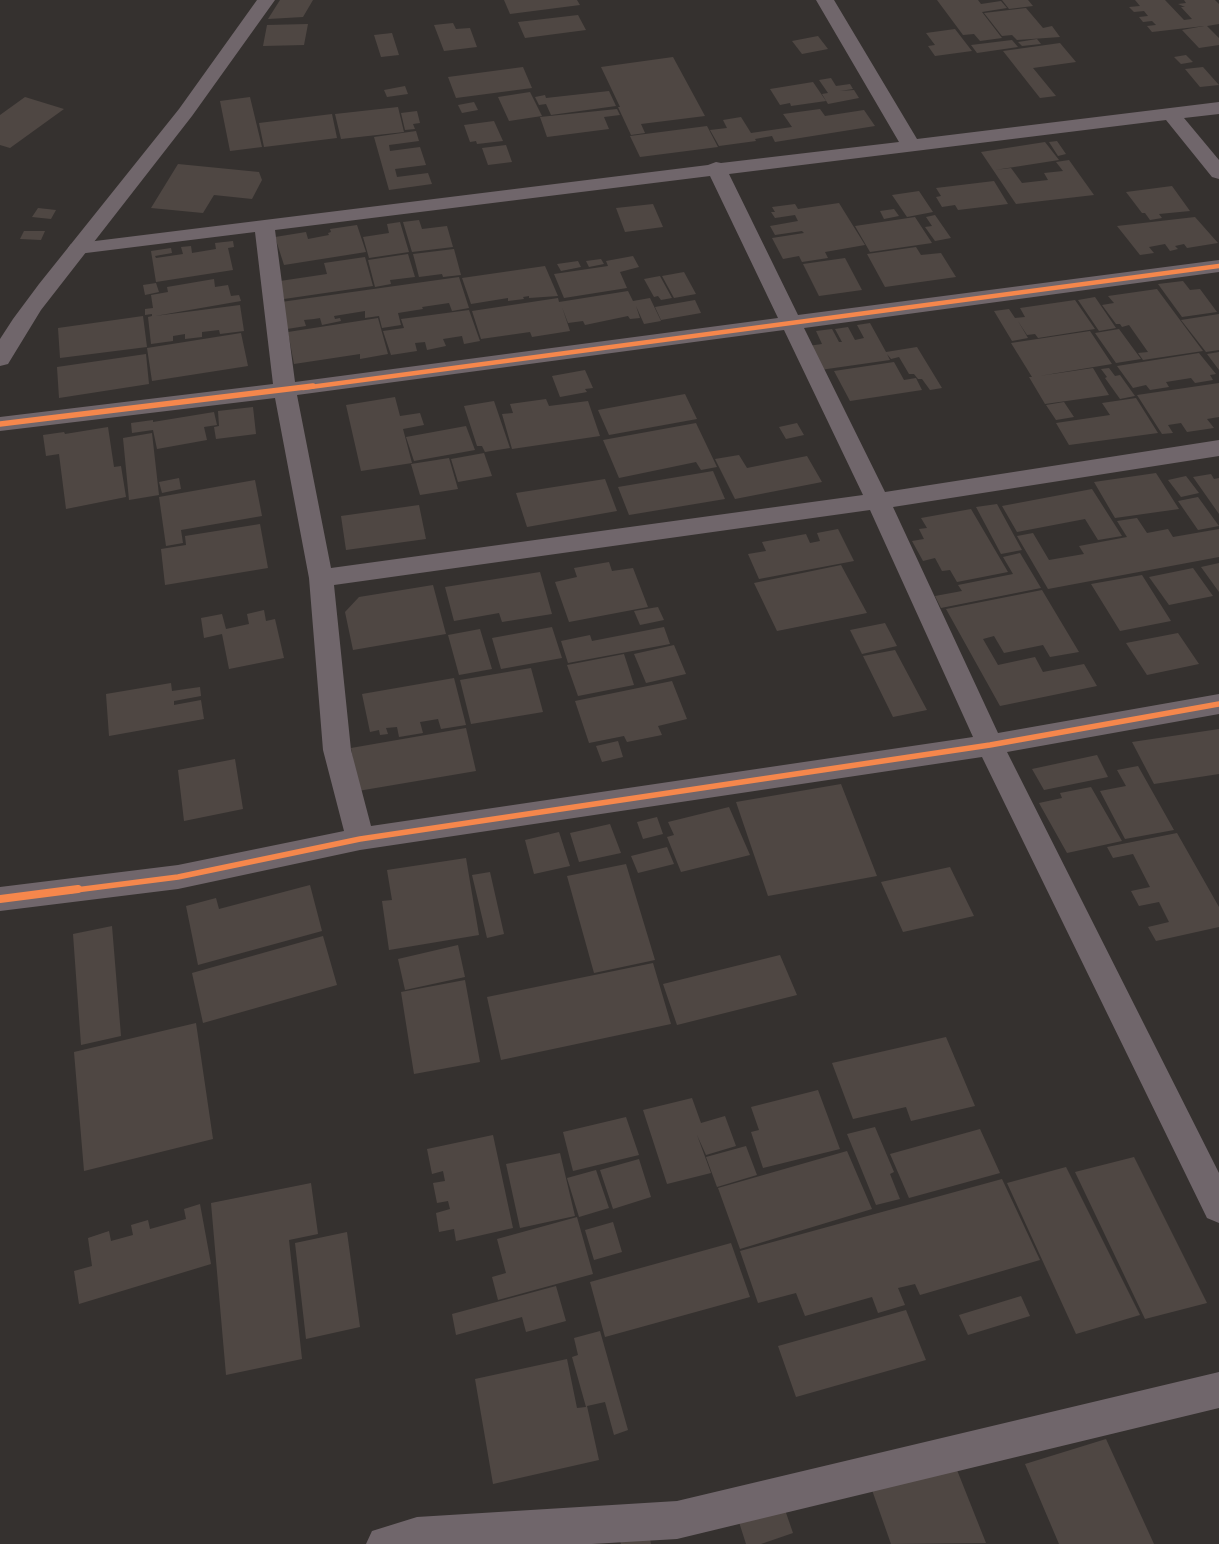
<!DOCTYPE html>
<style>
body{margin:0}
canvas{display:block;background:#35312f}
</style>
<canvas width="1219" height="1544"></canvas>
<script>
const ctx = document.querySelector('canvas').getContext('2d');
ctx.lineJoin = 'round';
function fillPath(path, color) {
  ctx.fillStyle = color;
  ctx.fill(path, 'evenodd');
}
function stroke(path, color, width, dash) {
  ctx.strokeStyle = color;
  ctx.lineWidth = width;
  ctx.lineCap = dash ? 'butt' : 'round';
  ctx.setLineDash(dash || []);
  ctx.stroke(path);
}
fillPath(new Path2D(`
 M280,0H313L303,17L268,19Z
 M504,0H577L580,5L510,14Z
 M937,0H978L981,4L1001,1L1007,8L982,12L1002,38L980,41L974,34L963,35Z
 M1002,0H1028L1033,6L1009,9Z
 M1135,0H1165L1184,20L1192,19L1181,7H1185L1178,4L1186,3L1184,0H1215L1219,4V24L1207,26L1219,38V45L1199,48L1182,30L1204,26L1152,32L1147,26L1156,25L1152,21L1143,22L1139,17L1148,16L1144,11L1134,12L1129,7L1140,6Z
 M1026,8L1043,28L1052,26L1060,37L1017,40L1012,35L1002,36L984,13Z
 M578,15L586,30L525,38L518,22Z
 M453,23L456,29L470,28L477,47L444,51L434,25Z
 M308,24L304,45L263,46L267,25Z
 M955,29L972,51L935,56L928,46L935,45L926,33Z
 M392,33L399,55L381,57L374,35Z
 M818,36L828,49L802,54L792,41Z
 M1037,39L1041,44L1022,46L1018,42Z
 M1012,40L1018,47L977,53L971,45Z
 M1060,43L1076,62L1033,68L1056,96L1040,98L1003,51Z
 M1186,55L1193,62L1181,64L1174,57Z
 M673,57L705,116L641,124L645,133L631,135L618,107H620L601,67Z
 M523,67L532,88L456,98L448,77Z
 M1203,67L1219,85L1200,87L1185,69Z
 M831,78L836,86L850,84L853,89L840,91L854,90L859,98L828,104L822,94L828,93L819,80Z
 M813,82L826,101L791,106L790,103L780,105L770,89Z
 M405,86L408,94L387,97L384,90Z
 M609,91L616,106L551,115L546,104L539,105L535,97L545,95L546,98Z
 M530,92L542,116L509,121L498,97Z
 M25,97L64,109L10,148L0,145V115Z
 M250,97L262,147L230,151L220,101Z
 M474,102L478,110L462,113L458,105Z
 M398,107L404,132L341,139L335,114Z
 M617,109L620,115L604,117L609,129L547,137L540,117Z
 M820,109L825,116L864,110L875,126L775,142L772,136L755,139L756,141L719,146L710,130L727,128L723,120L741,117L751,133L792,127L783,114Z
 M417,111L420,123L413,124L415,129L405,130L401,113Z
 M332,114L337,138L264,147L259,123Z
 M494,121L503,141L477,144L476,141L470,142L464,125Z
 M707,126L718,147L640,157L630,136Z
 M416,131L419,141L389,145L390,151L420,147L426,165L395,169L397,177L428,173L432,184L389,190L374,137Z
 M1057,141L1066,154L1058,156L1049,142Z
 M1045,142L1059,160L995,170L1011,168L1022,183L1048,180L1044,173L1063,171L1056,162L1069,160L1094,195L1016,204L981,152Z
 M506,145L512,162L488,165L482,148Z
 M178,164L259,172L262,180L252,199L214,195L203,213L151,208Z
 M994,181L1008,204L958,210L955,205L942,207L936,197L941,196L936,188Z
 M1172,186L1190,211L1159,214L1162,218L1150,220L1145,213H1142L1126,192Z
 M919,191L933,212L907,217L892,195Z
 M839,203L865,245L825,252L828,258L802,262L799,256L783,259L772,238L804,233L802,231L775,235L770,226L798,221L795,215L775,218L771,212H775L772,207L795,204L798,209Z
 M653,204L663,227L625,232L616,208Z
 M38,208L56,210L51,219L32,217Z
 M894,209L899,216L884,219L880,211Z
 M935,215L951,238L935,241L925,227L932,226L926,217Z
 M915,217L932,243L870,252L855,226Z
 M1195,217L1218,243L1187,248L1184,244L1175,246L1178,249L1170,251L1165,244L1149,247L1154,253L1140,255L1117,226Z
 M419,220L422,229L447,226L453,247L412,252L403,222Z
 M400,222L409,252L369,258L363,237L389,233L387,224Z
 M357,225L366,252L284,265L275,237L306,232L308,239L329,235L328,233L331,232L330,229Z
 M24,231H45L41,240L20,239Z
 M233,241L234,247L228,248L233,270L156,282L151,251L171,248L172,253L155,256L156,258L183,254L181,247L191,246L192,253L216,249L215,243Z
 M916,247L921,255L941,253L956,277L885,287L867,254Z
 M454,249L461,275L443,277L442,274L419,277L413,254Z
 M408,254L415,277L390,280L391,284L375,287L368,260Z
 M633,256L639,267L620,272L627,288L564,298L554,274L608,266L606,261Z
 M365,257L373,286L284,299L280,281L327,274L324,263Z
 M845,258L862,290L819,296L803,264Z
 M601,259L604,264L589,267L586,261Z
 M578,261L581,267L561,271L557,264Z
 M545,266L558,296L529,298V296L523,297L524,299L508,301V298L471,304L462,278Z
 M684,272L696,294L674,298L662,276Z
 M660,276L672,298L661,300L658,296L654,297L644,279Z
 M459,277L469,308L452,311L449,303L422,307L423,309L398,313L401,325L382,328L379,316L365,318V311L334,316L335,319L340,318L341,321L322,325L320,318L314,319L304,320L306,326L287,329L281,302Z
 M214,279L215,287L228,285L231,296L239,295L241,301L155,316L240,305L244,331L220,334L219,330L202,332V337L185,339V334L173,336V341L151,344L148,317L152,316V314L145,315V309L153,308L151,295L168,292L167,287Z
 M1183,281L1190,290L1200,289L1217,312L1182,317L1158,284Z
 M156,283L159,292L145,295L143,285Z
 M1157,289L1203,351L1143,360L1138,353L1148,352L1129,325L1122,327L1120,324H1116L1102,305L1114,303L1108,296Z
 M628,291L633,301L650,298L661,321L644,324L636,306L640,318L630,319L628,316L585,325L583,321L568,323L562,307L570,331L532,337L530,332L481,339L472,311L558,298L559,302Z
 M1095,297L1116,328L1099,331L1078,300Z
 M695,300L701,313L661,320L655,307Z
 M1075,300L1095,329L1038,338L1035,334L1027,335L1018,321L1028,338L1012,341L994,311L1009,309L1015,318L1025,317L1020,308Z
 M469,310L480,341L464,344L462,336L443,339L446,346L427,350L425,342L415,343L417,351L391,355L383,331L404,328L401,319Z
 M1219,314V350L1206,352L1181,320Z
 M143,316L147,347L60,358L58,328Z
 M378,318L388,354L360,359V354L294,364L288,332Z
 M870,323L886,352L917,347L942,388L930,390L922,379H918L914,374H909L899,357L891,359L887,354L890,360L820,370L808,346L822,344L816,331L832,329L839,342H842L835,329L848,327L855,340L864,338L857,325Z
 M1119,329L1141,359L1116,363L1095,333Z
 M1090,331L1112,364L1039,376L1093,368L1109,395L1045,404L1029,377H1032L1011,343Z
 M241,333L248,366L152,381L147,348Z
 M1219,352V370L1207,354Z
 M1199,353L1216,374L1210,375L1213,380L1195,383L1191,378L1166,382L1169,387L1150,390L1146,385L1133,388L1117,366Z
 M146,354L149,384L59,398L57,367Z
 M894,362L904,380L916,378L922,390L850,401L834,371Z
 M1109,368L1115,376L1120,375L1135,396L1120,399L1105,378L1107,377L1101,369Z
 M585,370L593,388L585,389L587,392L560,397L552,376Z
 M1219,383V417L1207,419L1214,428L1187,432L1181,423L1168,425L1173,433L1162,434L1137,395Z
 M685,394L697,419L609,435L598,410Z
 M395,397L400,416L420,413L424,425L403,429L412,463L361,471L346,405Z
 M1136,398L1158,433L1069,445L1056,423L1110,415L1102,403Z
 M546,399L549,406L588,401L600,436L512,449L502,414L513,413L510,404Z
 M494,401L510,448L485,452L482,446H477L464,406Z
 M1064,402L1074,417L1056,420L1046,405Z
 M253,407L256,434L216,439L214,427L219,426L218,411Z
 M214,412L217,425L204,427L207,440L157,449L153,430L132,433L131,423L153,420V422Z
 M696,423L717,467L701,470L696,462L619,478L603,440Z
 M797,423L804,435L786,439L779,427Z
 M466,426L475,450L414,461L406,437Z
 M108,427L114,467L121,466L126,497L66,509L59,454L46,456L43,435L64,432L65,434Z
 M152,433L159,495L129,500L123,438Z
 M484,453L492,476L458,482L451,459Z
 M739,455L747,468L807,456L822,482L735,499L715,459Z
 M449,458L458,489L420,495L411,464Z
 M713,471L725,499L629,515L618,487Z
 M1156,473L1179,509L1115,518L1094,482Z
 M1211,474L1214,479L1219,478V514L1193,477Z
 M1186,476L1199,493L1181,497L1168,480Z
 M179,478L181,489L162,493L159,482Z
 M605,479L617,511L527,527L516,493Z
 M255,480L262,516L181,530L183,543L166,546L159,497Z
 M1092,489L1122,536L1098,540L1085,519L1017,532L1002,506Z
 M1198,497L1219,526L1198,530L1178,501Z
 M997,504L1022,550L1001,554L976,507Z
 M419,505L426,539L346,550L341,516Z
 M971,509L1008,572L957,582L950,570L942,571L935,558L923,561L912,541L924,539L919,529L927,528L921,518Z
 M1137,518L1147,533L1168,529L1173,537L1219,529V557L1048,589L1017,536L1033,533L1049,560L1084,554L1079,546L1127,537L1117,521Z
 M260,524L268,568L165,585L161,549L186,545L185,536Z
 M838,529L854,561L759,579L748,554L766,551L762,542L806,534L810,543L820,541L817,533Z
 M1020,553L1041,588L941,608L935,596L962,591L958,585L1013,574L1003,557Z
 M609,562L612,571L633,568L648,607L569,622L555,582L577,577L574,568Z
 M1219,563V592L1201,567Z
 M841,565L867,613L777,631L754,583Z
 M1193,568L1213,596L1169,605L1149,577Z
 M540,572L552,614L502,622L499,613L454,621L445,587Z
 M1142,575L1171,621L1120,631L1091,584Z
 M433,585L446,634L353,650L345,612L359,597Z
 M1042,590L1079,652L1050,657L1043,645L1004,653L994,636L983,639L998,665L1035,657L1043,672L1084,664L1097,686L1000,706L946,609Z
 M658,607L664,620L640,625L634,611Z
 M264,610L266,621L275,619L284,658L229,669L222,634L204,638L201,618L222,614L226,629L249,624L247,614Z
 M885,623L897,646L862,654L850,630Z
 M552,627L562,658L501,669L492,638Z
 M664,627L670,644L568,663L561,641L590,635L592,641Z
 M480,629L492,669L459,675L448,635Z
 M1178,633L1199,664L1147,675L1126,643Z
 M674,645L686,674L646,683L634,654Z
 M895,650L927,710L893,717L863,656Z
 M624,654L634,685L578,696L567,665Z
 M531,668L543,712L471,724L460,680Z
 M454,678L466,725L441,729L438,719L420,722L423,733L399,737L397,727L386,728L388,734L380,735L379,730L370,732L362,694Z
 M672,681L687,719L658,726L662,735L627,742L624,736L589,743L575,701Z
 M171,683L172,691L200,687L201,696L174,701V705L201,700L204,719L109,736L106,694Z
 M466,728L476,771L358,791L351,748Z
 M1219,729V774L1154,784L1132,742Z
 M618,741L623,757L602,762L596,746Z
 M1097,755L1108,777L1044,790L1032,769Z
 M235,759L243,809L184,821L178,770Z
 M1138,766L1174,830L1125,839L1100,791L1126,786L1117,770Z
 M841,784L877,876L768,896L736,802Z
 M1091,787L1122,841L1067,853L1039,803L1062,798L1060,793Z
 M729,807L750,855L681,872L667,837L674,835L668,822Z
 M657,817L663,834L643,839L637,822Z
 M610,824L621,853L579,862L570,833Z
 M559,832L570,866L534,874L525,840Z
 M1177,833L1219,907V927L1156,941L1148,927L1169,922L1159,902L1139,906L1131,891L1150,887L1133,854L1113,858L1107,847Z
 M667,847L674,864L638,873L631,856Z
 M466,858L479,935L389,950L382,901L392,900L387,870Z
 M626,864L655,960L594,973L567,876Z
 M950,867L974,916L903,932L881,882Z
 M490,872L504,934L487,938L472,875Z
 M310,885L322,931L198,965L186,906L216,898L219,909Z
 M112,926L121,1036L81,1045L73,934Z
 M323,936L337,985L203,1023L192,973Z
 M458,945L465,977L405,990L398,959Z
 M780,955L797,995L677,1025L663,984Z
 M653,963L671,1024L501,1060L487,997Z
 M465,980L480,1062L414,1074L401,992Z
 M196,1023L213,1139L84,1171L74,1052Z
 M946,1037L975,1106L911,1121L906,1107L853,1119L832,1063Z
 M818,1090L840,1149L763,1168L751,1132L759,1130L751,1107Z
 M692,1098L701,1123L725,1116L736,1146L706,1155L697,1135L711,1173L667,1184L643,1110Z
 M626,1117L639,1155L573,1171L563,1132Z
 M875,1127L894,1172L890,1174L900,1199L876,1205L847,1134Z
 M980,1129L1000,1173L909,1198L890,1154Z
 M493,1135L513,1228L456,1241L454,1229L439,1232L436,1213L450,1209L448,1201L437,1203L433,1183L445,1181L443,1171L432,1174L427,1149Z
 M746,1146L757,1175L717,1187L706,1157Z
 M847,1151L872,1209L740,1249L718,1188Z
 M560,1153L575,1216L520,1228L506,1164Z
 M1134,1157L1207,1303L1145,1319L1075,1172Z
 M639,1159L651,1197L613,1209L600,1170Z
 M1066,1167L1140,1315L1076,1334L1007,1183Z
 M596,1170L609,1208L579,1217L567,1178Z
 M1002,1179L1040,1260L920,1295L915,1284L898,1288L905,1305L878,1313L872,1297L805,1316L796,1293L758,1303L740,1251Z
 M311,1183L318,1234L289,1240L302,1359L226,1375L211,1203Z
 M200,1204L211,1264L79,1304L74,1271L92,1266L88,1238L109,1231L111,1241L133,1235L131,1225L148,1220L150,1229L186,1219L184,1209Z
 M577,1217L593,1274L498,1300L492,1277L506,1273L497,1239Z
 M613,1222L622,1252L594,1260L585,1230Z
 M347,1232L360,1327L306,1339L295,1243Z
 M731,1243L750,1297L605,1337L590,1282Z
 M556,1286L566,1321L526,1332L522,1317L456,1335L452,1314Z
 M1021,1296L1030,1316L968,1335L959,1315Z
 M906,1310L926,1360L796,1397L778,1346Z
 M600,1331L628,1430L614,1435L605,1402L587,1406L599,1460L493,1484L475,1379L567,1359L577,1408L586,1407L572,1357L578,1355L574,1338Z
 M1106,1439L1154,1544H1059L1025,1464Z
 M955,1465L986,1543L891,1544L872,1490Z
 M784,1507L793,1533L761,1544H746L739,1522Z
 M649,1534L651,1544H621L620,1541Z`), '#4f4743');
fillPath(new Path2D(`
 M816,0H834L917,139L1219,102V114L1184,118L1219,160V179L1212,177L1166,120L729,174L798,315L1219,260V272L804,328L885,492L1219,440V456L893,507L998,733L1219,694V714L1007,752L1219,1173V1223L1207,1218L982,757L360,850L178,889L0,911V887L178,865L344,831L323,750L309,578L275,398L0,431V417L273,384L255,232L78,254L71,252L68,248L71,244L708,165L716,162L721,163L899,142ZM710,176L778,318L295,382L275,230ZM784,330L863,495L331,568L297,395ZM870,510L973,737L371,826L351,750L334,585Z
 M1219,1372V1408L677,1539L592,1544H366L372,1531L417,1517L677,1501Z`), '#70666b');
fillPath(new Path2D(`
 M257,0H275L192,116L41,310L8,364L0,366V339L13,319L39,284L179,109Z`), '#70666b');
stroke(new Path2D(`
 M303,388L1219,266`), '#f5874c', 4.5);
stroke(new Path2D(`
 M0,424L313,386
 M68,891L178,877L360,839L990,745L1219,704`), '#f5874c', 5.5);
stroke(new Path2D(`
 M0,899L78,889`), '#f5874c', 8);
</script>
